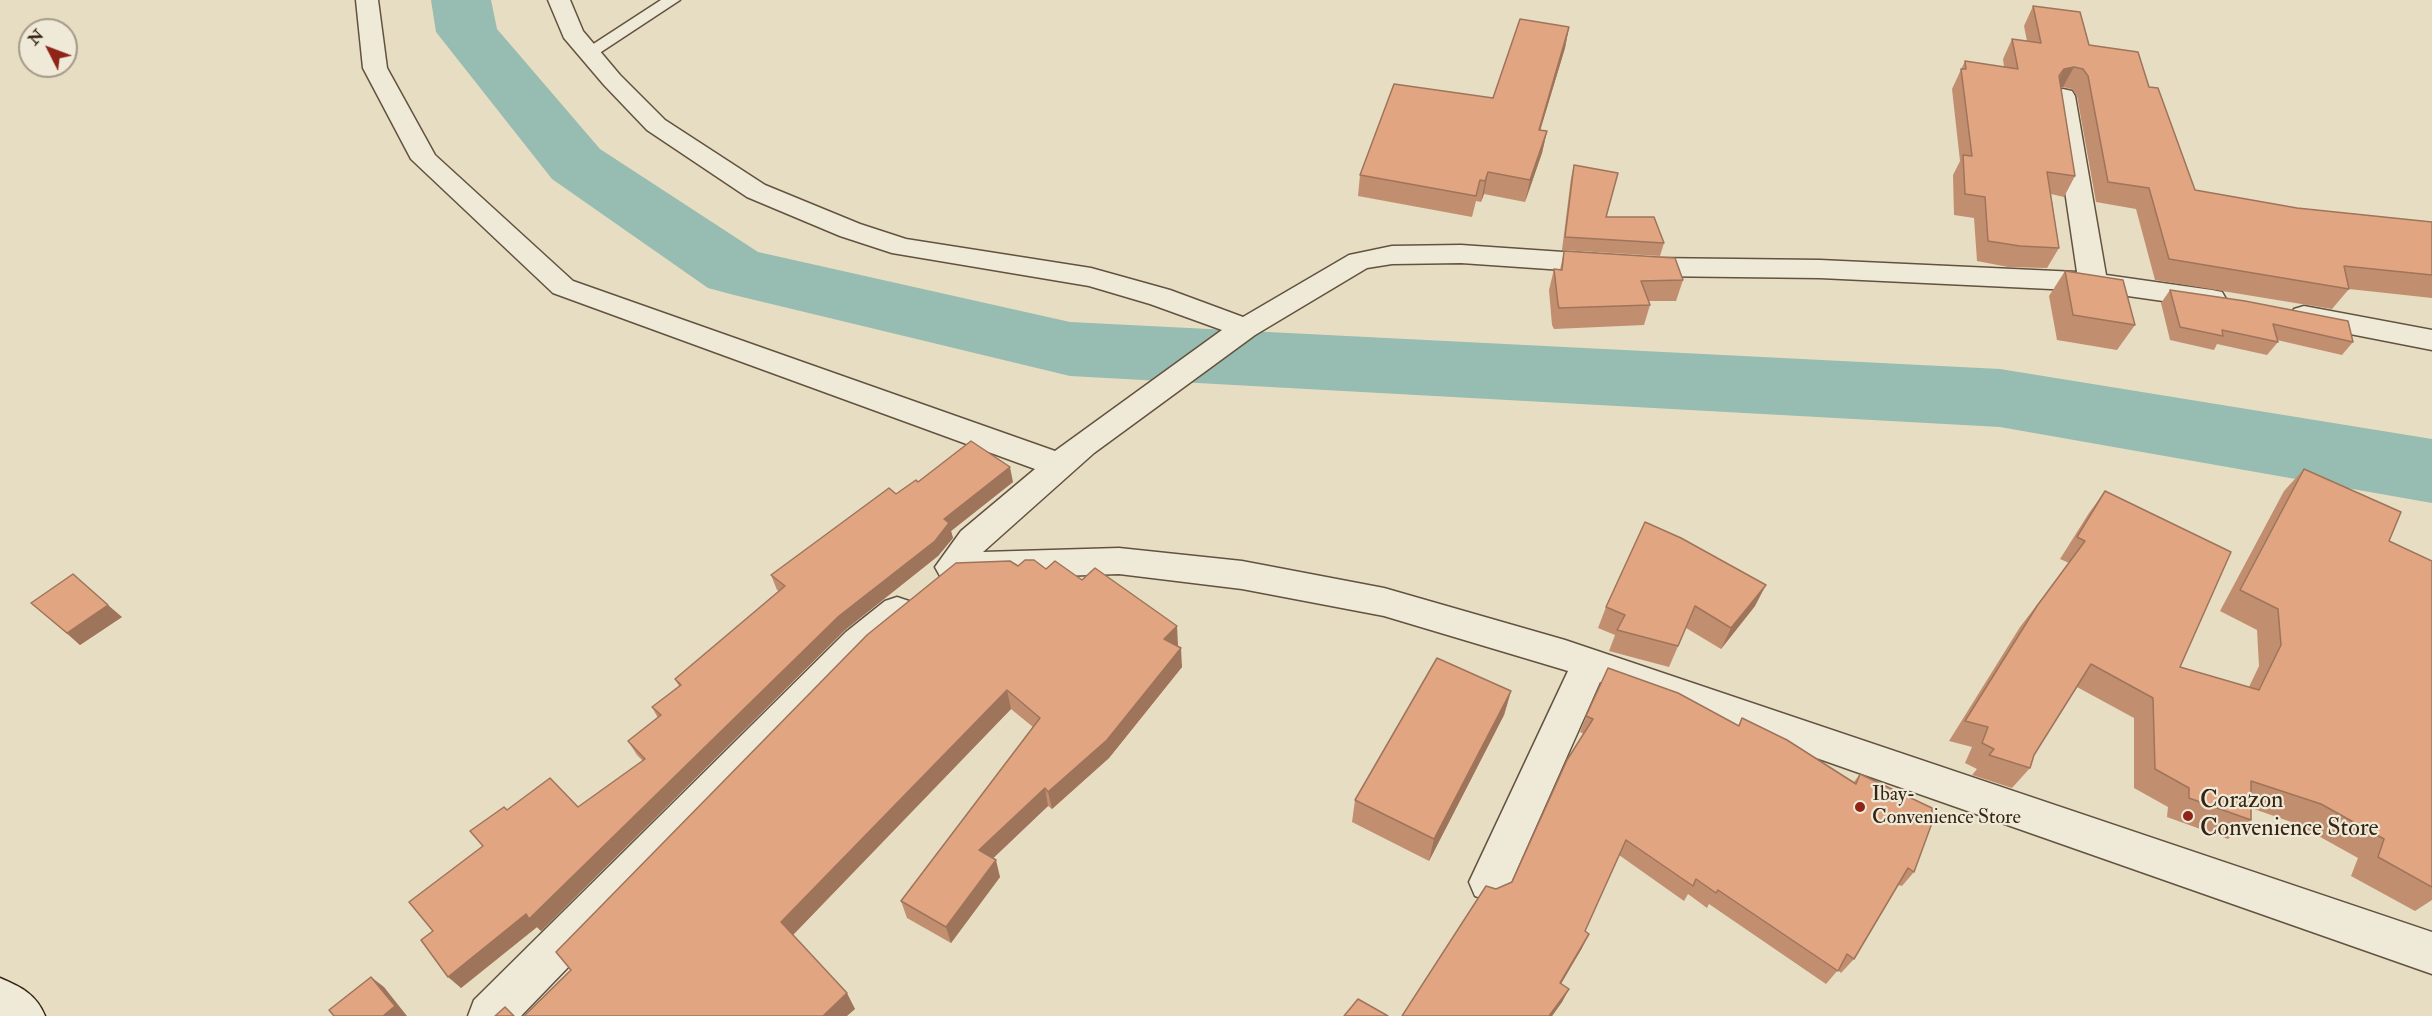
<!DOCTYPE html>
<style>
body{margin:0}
#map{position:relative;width:2432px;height:1016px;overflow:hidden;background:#e7ddc2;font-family:"IM FELL Double Pica",serif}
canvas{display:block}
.north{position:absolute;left:18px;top:18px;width:60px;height:60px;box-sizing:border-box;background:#efe9d7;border:2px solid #a59a89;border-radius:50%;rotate:312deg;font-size:16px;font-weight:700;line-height:24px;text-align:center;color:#362413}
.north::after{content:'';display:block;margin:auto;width:21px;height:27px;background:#8f2418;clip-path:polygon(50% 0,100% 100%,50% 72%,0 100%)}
</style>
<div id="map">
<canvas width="2432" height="1016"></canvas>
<div class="north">N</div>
</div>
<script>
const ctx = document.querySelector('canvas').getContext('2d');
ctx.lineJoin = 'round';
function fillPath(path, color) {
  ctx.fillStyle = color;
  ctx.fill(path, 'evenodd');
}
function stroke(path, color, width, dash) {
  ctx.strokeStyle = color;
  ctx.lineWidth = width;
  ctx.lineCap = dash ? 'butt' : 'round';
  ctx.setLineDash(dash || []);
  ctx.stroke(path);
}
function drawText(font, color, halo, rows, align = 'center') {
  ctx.font = font + ' "IM FELL Double Pica",serif';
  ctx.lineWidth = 4.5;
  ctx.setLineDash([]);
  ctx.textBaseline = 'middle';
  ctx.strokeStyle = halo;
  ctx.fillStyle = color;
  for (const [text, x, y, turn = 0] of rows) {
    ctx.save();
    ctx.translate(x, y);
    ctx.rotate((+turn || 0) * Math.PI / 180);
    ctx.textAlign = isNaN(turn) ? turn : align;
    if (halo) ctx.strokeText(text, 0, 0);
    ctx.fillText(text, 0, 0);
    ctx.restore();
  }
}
fillPath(new Path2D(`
 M431,0H491L497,29L600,149L758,252L1070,322L2000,369L2432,439V503L2000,427L1070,376L734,295L708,288L552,179L436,32Z`), '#97bcb1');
const service = new Path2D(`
 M661,0H680L595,56H583L581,52Z`);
const minor = new Path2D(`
 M356,0H378L387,68L435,155L573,281L1055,451L1222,330L1150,304L1089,286L892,253L840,236L747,197L647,130L604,85L564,38L548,0H570L583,31L620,75L665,120L765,185L860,224L906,239L1091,268L1170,290L1243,317L1349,255L1392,246L1461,245L1651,258L1820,260L2077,272L2051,96L2054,91L2063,89L2072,91L2075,96L2106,275L2212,290L2222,292L2226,299L2222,306L2212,308L2093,291L1820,278L1651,276L1461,263L1392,264L1367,268L1255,335L1094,453L983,552L1119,548L1242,561L1384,588L1565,640L2432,932V974L1600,682L1505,896L1490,901L1475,896L1469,882L1568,671L1384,616L1242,589L1119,574L969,579L962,577L952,580L940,576L935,567L961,531L1035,469L553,293L411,159L363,68Z
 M2304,306L2432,330V350L2294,323L2290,316L2294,309Z
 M897,597L909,601L915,611L909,621L872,652L521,1016H468L474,1000L846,632L885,601Z`);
const secondary = new Path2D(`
 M0,978C21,987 36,994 45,1016H0Z`);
stroke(service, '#62523f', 3);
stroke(minor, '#62523f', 3);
stroke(secondary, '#362413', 3);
fillPath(service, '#efe9d7');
fillPath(minor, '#efe9d7');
fillPath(secondary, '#efe9d7');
fillPath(new Path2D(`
 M2033,6L2149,87L2195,190L2297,208L2432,222V298L2349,289L2332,309L2155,280L2136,209L2096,202L2077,96L2072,89L2063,87H2061L2075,176L2064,197L2051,194L2059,248L2047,268L2008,267L1977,261L1974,218L1954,215L1953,175L1960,161L1952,89L1965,61L2004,67L2003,59L2012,39L2027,41L2024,26Z
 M1569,27L1565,48L1540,130L1547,131L1542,153L1525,202L1484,194L1481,202L1476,201L1472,217L1358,196L1360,175L1493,98Z
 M1574,165L1606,217L1664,243L1660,256L1562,250L1571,178Z
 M1564,251L1683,280L1676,301H1649L1650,305L1644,325L1554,329L1552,325L1549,290L1554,269L1560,270Z
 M2065,271L2135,325L2117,350L2057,340L2049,296Z
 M2170,290L2353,342L2342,355L2277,340L2278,342L2267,355L2217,344L2214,350L2170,340L2161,303Z
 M2304,469L2389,541L2432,561V900L2415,911L2351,876L2358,858L2297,824L2251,808V820L2228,839L2167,817L2168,807L2134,788V718L2077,687L2034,755L2030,768L2012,788L1972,775L1977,769L1965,763L1972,747L1949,741L2020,627L2069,563L2060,559L2089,513L2105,491L2180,667L2249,687L2259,666L2257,630L2220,611L2284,491Z
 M918,482H1013L951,531L953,538L938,556L845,630L541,931L537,927L461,988L433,931L483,846L507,810L578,807L643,761L637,755L628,741L658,718L652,707L679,686L675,679L779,591L777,590L771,575L896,494Z
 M1018,566L1046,569L1082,580L1178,645L1177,646L1182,667L1109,758L1052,809L1048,806L993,858L1000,877L951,943L907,918L901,901L1033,727L1011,709L793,935L855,1009L524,1016Z
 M31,603L122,617L80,645Z
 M1755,606L1721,649L1686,628L1669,667L1609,651L1615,635L1598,628L1606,607Z
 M1511,691L1504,715L1429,861L1352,822L1355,800Z
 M1586,716L1738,726L1742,718L1854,782L1860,774L1914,872L1902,886L1898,885L1854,959L1841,973L1838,970L1826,984L1709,904L1707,908L1688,894L1684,901L1619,855L1585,931L1582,948L1561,983L1569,989L1562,1002L1552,1016H1402L1496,889L1512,882L1584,734L1580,732Z`), '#c28e70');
fillPath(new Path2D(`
 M1569,27L1565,48L1534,151L1539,130Z
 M2074,67L2063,87L2054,89L2064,69Z
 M1547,131L1542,153L1525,202L1530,180Z
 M1488,172L1484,194L1481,202L1485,181Z
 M1010,467L1013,482L951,531L953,538L938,556L845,630L541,931L537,927L461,988L448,977L944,519Z
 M1766,585L1755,606L1721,649L1731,628Z
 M108,605L122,617L80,645L67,633Z
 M1177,626L1178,645L1165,658L1164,639Z
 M1181,648L1182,667L1109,758L1052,809L1048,792Z
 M1007,690L1011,709L790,938L781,922Z
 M1511,691L1504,715L1429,861L1434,839Z
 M1045,788L1048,806L984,867L979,850Z
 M996,860L1000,877L951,943L946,927Z
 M1589,934L1582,948L1554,996L1560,983Z
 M371,977L384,987L407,1016H383Z
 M1569,989L1562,1002L1552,1016H1549Z
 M847,993L855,1009L847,1016H823Z`), '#9e745b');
const building = new Path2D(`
 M2033,6L2080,12L2089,45L2138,52L2149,87L2158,88L2195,190L2297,208L2432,222V275L2344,266L2349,289L2169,259L2149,188L2108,182L2088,76L2083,69L2074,67L2064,69L2059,76L2075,176L2047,172L2059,248L2020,246L1988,241L1985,197L1965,194L1963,155L1972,156L1961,69H1966L1965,61L2018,69L2012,39L2041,43Z
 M1520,19L1569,27L1539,130L1547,131L1530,180L1488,172L1485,181L1480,180L1476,196L1360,175L1394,84L1493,98Z
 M1574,165L1618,173L1606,217H1654L1664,243L1565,237Z
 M1564,251L1675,258L1683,280L1641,281L1650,305L1559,308L1558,304L1554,269L1562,270Z
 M2065,271L2123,280L2135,325L2073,315Z
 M2170,290L2245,301L2348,321L2353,342L2273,324L2278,342L2222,330L2223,336L2180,327Z
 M971,441L1010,467L944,519L949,523L935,541L839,616L529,919L526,914L448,977L421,940L433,931L409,902L483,846L470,831L504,807L507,810L550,778L578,807L645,759L628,741L661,715L652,707L681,685L675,679L785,586L771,575L889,488L896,494L916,480L918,482Z
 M2304,469L2401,512L2389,541L2432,561V887L2378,857L2384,839L2321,804L2251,781V820L2189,798V788L2155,769L2153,698L2091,664L2034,755L2030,768L1989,755L1994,749L1982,743L1988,727L1965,721L2037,606L2085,541L2077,537L2105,491L2231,552L2180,667L2259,690L2281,645L2278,609L2240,590Z
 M1645,522L1681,538L1766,585L1731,628L1695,606L1678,646L1617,630L1625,615L1606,607Z
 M1025,560H1034L1046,569L1055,561L1082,580L1095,568L1177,626L1164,639L1181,648L1107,740L1048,792L1045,788L979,850L996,860L946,927L901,901L1040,718L1007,690L781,922L847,993L823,1016H524L571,970L556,952L867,635L956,563L1010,561L1018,566Z
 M73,574L108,605L67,633L31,603Z
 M1437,658L1511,691L1434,839L1355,800Z
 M1608,668L1678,693L1739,726L1742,718L1787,740L1856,784L1860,774L1932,808V823L1914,872L1908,868L1854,959L1847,954L1838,971L1718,890L1716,893L1696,879L1693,886L1626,840L1585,931L1589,934L1560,983L1569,989L1549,1016H1402L1486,886L1496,889L1512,882L1567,760L1593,719L1586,716Z
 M371,977L395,1006L383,1016H334L329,1010Z
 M1358,999L1388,1016H1344Z
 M505,1007L514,1016H495Z`);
fillPath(building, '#e1a582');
stroke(building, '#9e745b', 1.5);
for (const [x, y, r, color] of [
 [1860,807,6,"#8f2418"],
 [2188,816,6,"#8f2418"]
]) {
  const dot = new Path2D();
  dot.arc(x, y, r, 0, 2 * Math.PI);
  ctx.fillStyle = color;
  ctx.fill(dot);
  stroke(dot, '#efe9d7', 2);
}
drawText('20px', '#362413', '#efe9d7', [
 ["Ibay-",1872,796],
 ["Convenience Store",1872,819]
], 'left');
drawText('24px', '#362413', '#efe9d7', [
 ["Corazon",2200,802],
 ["Convenience Store",2200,830]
], 'left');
</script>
